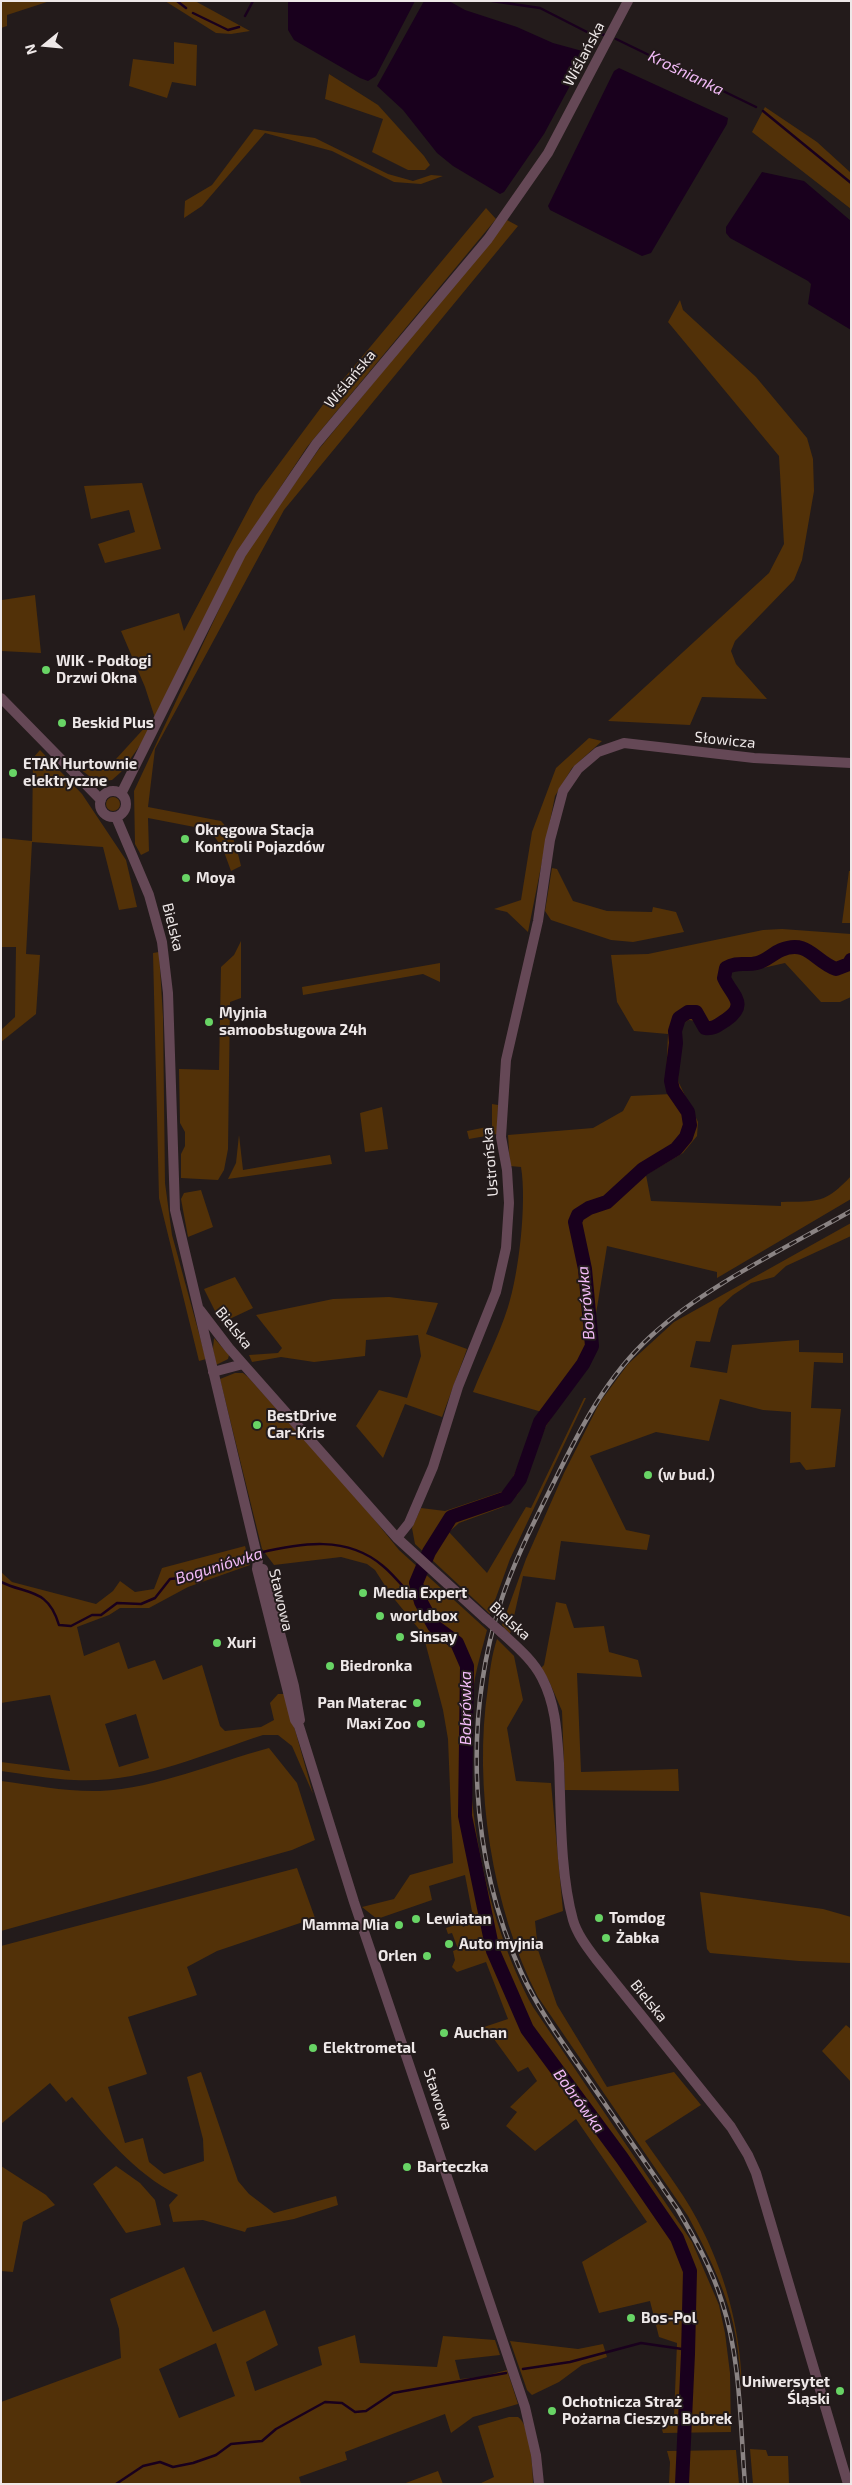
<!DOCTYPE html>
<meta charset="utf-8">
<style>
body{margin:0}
#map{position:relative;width:852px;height:2485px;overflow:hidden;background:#231b1b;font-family:"Exo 2",sans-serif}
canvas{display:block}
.frame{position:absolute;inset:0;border:2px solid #eee8e8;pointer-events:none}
.north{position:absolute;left:20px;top:20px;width:50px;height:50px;-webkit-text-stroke:4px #231b1b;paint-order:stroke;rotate:253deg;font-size:14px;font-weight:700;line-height:20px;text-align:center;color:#eee8e8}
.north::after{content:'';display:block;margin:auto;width:18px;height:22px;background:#eee8e8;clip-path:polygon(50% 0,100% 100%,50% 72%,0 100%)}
</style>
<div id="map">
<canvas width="852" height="2485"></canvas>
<div class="frame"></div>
<div class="north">N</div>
</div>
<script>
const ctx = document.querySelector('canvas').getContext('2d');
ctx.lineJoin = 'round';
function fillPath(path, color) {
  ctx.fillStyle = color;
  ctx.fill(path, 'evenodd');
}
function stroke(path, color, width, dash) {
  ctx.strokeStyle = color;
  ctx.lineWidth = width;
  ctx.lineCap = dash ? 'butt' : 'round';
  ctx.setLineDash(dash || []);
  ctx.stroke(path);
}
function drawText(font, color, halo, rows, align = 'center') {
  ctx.font = font + ' "Exo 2",sans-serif';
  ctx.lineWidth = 4;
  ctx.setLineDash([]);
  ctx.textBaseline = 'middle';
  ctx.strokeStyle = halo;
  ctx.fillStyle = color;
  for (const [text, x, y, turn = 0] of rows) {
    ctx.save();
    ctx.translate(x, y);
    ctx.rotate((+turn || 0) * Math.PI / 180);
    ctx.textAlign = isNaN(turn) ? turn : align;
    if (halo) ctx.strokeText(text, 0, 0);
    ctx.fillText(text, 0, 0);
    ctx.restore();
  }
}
fillPath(new Path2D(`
 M1,1H50L7,15V26L1,28Z
 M165,1H195L250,31L231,34L216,33Z
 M174,42L197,45L196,86L172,82L167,98L129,86L133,59L174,64Z
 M329,74L378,105L424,156L430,165L425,170H408L372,152L383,119L325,99Z
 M765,107L817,142L851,173V209L752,132Z
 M254,129L315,138L388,174L413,181L431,175L443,176L421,184L394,182L332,151L265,133L202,206L184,218L185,201L212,185Z
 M486,208L496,219L307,447L247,538L155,718L145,687L121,631L179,613L184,631L256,495L331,394Z
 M507,220L518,226L284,510L155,749L148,807L221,821C234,834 237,849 241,866L231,871L223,849L210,830L148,818L149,851L141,855L135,844L134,791L245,554L319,449Z
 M680,300L683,310L756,377L807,438L813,459L814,491L802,560L794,580L735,641L731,651L736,664L767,699L702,697L690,725L608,721L769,573L784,544L779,456L668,322Z
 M142,483L161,549L105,563L98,544L135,532L129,510L91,519L84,486Z
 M1,593L2,600L35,595L41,653L1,651Z
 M148,724L151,730L121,772L112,780L97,782L80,769L106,770Z
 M589,738L602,741L572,768L555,796L528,932L507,912L494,909L521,900L532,832L556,768Z
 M40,750L82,794L126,860L137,907L119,910L103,847L32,842L26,954L40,955L36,1014L1,1042V1030L15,1017L16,947H1V838L32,841L33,758Z
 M106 804a7 7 0 1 1 14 0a7 7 0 1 1-14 0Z
 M552,868L557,869L573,901L607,911L652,912L653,907L676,912L684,932L633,942L611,940L551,920L545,911Z
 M849,871H851V923H842Z
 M782,929L851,934V997L840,1002H821L785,963L754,970L733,969L729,973C731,997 755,1001 729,1024C721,1031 712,1035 701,1033L695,1021L689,1020L682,1024L678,1081L698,1122L697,1136L683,1153L646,1175L651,1201L781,1206V1202C818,1201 825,1204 851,1176V1199L717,1278V1272L607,1246L595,1320V1345L586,1367L546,1426L518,1494L503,1507L459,1523L449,1532L487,1573L526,1507L531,1508L584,1398H586L510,1559L490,1614L415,1544L412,1528L421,1508L445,1511L504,1491L511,1482L537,1420L542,1412L473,1392C484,1364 499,1336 508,1307C519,1273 527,1202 521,1167L510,1166L508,1135L593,1128L623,1111L631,1096L671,1094L666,1078L668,1034L634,1031L617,1002L611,955L648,954L763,930Z
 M241,941V998L230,1002L228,1149L224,1170L218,1180L181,1178V1154L185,1146V1132L180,1123L179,1069L219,1070L221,967L234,955Z
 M159,952L163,1017L165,1183L172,1235L206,1359L199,1361L159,1198L153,953Z
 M440,963V982L423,974L303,995L302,987Z
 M492,1104L498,1105L497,1134L469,1139L467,1131L492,1126Z
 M382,1107L388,1149L365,1152L360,1113Z
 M239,1135L243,1170L330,1155L332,1164L228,1179L236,1163Z
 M201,1190L213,1227L188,1237L181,1199L184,1193Z
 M851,1223V1236L786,1266L774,1277L751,1283L733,1295L719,1308L710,1342L696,1341L690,1367L727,1373L732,1345L799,1340V1352L843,1353V1363L814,1362L811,1408L841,1409L835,1467L806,1470L800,1462L790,1463L791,1412L763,1410L720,1399L709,1441L656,1432L590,1456L626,1530L650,1535L647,1550L561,1541L555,1580L523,1576L510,1634L502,1625L526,1559L564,1473L600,1402L628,1364L674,1322Z
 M235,1277L253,1308L221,1323L204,1289Z
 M389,1297L438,1303L426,1334L467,1349L442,1417L405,1404L383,1458L356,1426L379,1390L407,1398L421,1356L418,1335L366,1340L365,1356L314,1362L281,1357L252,1362L249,1355L278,1353L282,1348L256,1315L333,1299Z
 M214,1338L229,1355L228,1359L216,1365L213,1349Z
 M235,1373H243L248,1377L356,1497L399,1550L487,1630C483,1646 478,1662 475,1678C457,1780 484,1917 533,2007L692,2242L719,2305L725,2333L730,2373L731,2432L663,2433L661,2426L674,2417L677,2343L659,2337L650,2301L599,2313L582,2262L647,2222L576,2119L535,2151L506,2126L517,2112L510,2107L537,2081L528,2067L518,2072L494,2039H486L484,2027L508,2019L486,1962L457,1972L452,1967L455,1960L453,1951L458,1949L452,1933L448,1934L446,1928L461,1923L463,1927L474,1922L465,1875L429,1886L432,1900L377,1919L362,1907L394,1899L410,1875L453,1863L448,1739L443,1710L423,1634L391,1595L375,1570L367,1564L341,1557L274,1565L262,1549L220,1379Z
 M245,1546L250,1565L188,1587L149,1608H120L109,1615L77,1627L84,1656L119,1642L128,1669L155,1660L163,1680L202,1665L220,1726L225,1731L261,1727L274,1720L270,1703L278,1694H285L313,1794L292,1746L278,1735H263C202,1755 139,1784 74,1780C49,1779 25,1774 1,1771V1762L70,1771L50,1695L1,1703V1572L12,1582L96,1604L113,1591L120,1581L135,1592L154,1589L162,1568ZM136,1714L149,1758L119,1767L105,1724Z
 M556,1602L566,1604L574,1628L604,1626L609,1652L638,1660L642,1677L577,1673L581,1772L678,1769L679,1791L565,1790L562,1711L549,1681L541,1668L544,1665Z
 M497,1639L514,1656L523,1700L507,1728L516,1781L551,1783L563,1911L535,1921L538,1950L557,2005L607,2087L674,2072L701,2105L645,2141C665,2170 688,2199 703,2231C728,2282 741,2335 742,2392C740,2374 739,2356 736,2338C729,2295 708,2254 688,2216L538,1997C492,1908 473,1786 488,1687C490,1670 492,1654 497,1639Z
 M269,1748L297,1783L315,1840L292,1850L1,1931V1781C34,1785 66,1792 100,1791C158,1788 213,1763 269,1748Z
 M297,1868L315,1918L217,1951L187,1967L197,1995L128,2017L147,2074L108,2087L125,2143L143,2138L149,2162L164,2174L204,2161L203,2139L187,2077L201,2072L238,2181L249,2194L274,2213L336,2196L338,2205L294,2219L247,2228L245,2232L203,2220L173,2222L169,2205L178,2195C133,2173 104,2134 72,2097L66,2102L50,2083L1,2124V1946Z
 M700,1892L823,1909L851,1917V1963L799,1961L710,1953L707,1949Z
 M846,2025L851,2029V2082L822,2051Z
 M1,2166L46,2195L55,2205L23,2222L13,2272L1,2271Z
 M116,2166L140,2183L155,2200L161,2225L126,2233L93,2184Z
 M184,2267L213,2332L265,2310L278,2345L246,2362L255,2391L322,2365L318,2347L355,2335L360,2363L437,2367L443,2336L495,2340L500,2355L455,2360L460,2379L481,2377L507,2370L518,2404L473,2417L451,2433L445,2414L345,2452L347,2460L299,2477L301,2484H1V2402L121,2358L119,2329L110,2299ZM216,2343L235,2396L179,2418L159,2369Z
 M510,2341L578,2349L603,2344L607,2357L582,2365L559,2382L532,2395L527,2390Z
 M509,2417H518C530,2424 533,2470 533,2484H479L494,2477L478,2426Z
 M750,2449L766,2450L768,2456H788L789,2484H753Z
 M736,2450L739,2484H669L670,2462L667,2451Z
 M438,2471L443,2484H403Z`), '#523108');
fillPath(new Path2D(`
 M288,1H415L376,76L368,81L360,78L294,40L288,30Z
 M424,1H449L465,10L517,27L553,43L586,52V56L544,134L504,192L500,194L453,166L437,153L403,110L377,86Z
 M619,68L728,118L727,124L651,253L642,256L550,210L548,206L614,71Z
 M762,172L804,181L851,221V330L808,304L811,284L808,281L730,238L726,233V227Z`), '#19001d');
stroke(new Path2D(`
 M177,1L186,8
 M492,1L540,8L587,32L605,35
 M193,13L228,30L239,27
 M245,16L253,1
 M616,39L756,107
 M763,111L851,183
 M259,1553C301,1543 347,1535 383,1566C394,1575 404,1588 414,1599L421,1602
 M1,1582C28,1595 48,1588 59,1625L71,1626L92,1615H101L117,1603L141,1604L155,1598L170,1579L189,1577L253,1554
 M523,2369L570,2362L641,2343L689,2350
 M116,2484L143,2466L160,2462L173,2467L193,2463L216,2455L231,2444L262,2441L276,2429L325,2402L342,2403L355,2412L366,2411L393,2393L506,2373`), '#19001d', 2.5);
stroke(new Path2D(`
 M682,2484L688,2354L690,2271L677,2238L622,2158L527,2029L493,1951L465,1816L467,1666L457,1643L434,1626L421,1602L416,1583L429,1552L451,1517L506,1498L520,1479L540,1422L583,1364L592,1346L585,1269L575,1222L578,1215L589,1208L607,1202L643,1169L676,1149L686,1137L690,1125L688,1112L673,1090L671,1081L676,1043L675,1031L679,1018L688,1012H696L705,1028C715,1029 718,1025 726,1020C749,1004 732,996 724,978L726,968C737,961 745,966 757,963C766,961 772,954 781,950C808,939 814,961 836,969L849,964L851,960`), '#19001d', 14);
stroke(new Path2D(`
 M1,698L101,800
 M100 804a13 13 0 1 1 26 0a13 13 0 1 1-26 0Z
 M121,794L241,554L316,444L488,239L548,153L628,1
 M116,817L149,895L162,942L168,993L175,1210L258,1560L257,1569L295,1720L299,1726L354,1902L525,2407L536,2455L539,2484
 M200,1310L229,1348L397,1538L486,1619
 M213,1372L243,1364
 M397,1538L409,1523L433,1467L458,1387L496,1292L506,1248L509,1203L507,1170L501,1137L506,1060L538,921L550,840L563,791L578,769L598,752L624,743L754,758L851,763
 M263,1569L294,1686L300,1720
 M501,1632C516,1646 533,1660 542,1678C556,1705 557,1734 559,1763C561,1811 560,1874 573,1920C577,1934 587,1947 596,1959L731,2127L748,2155L756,2173L848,2484`), '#654856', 10);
const rail = new Path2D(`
 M745,2484C740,2424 741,2360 722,2302C712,2269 695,2239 678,2210C647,2165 616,2120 585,2075C562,2042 538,2009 521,1972C470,1859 463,1722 500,1604C514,1561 534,1522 554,1482C580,1429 606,1377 651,1336C705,1286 786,1248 851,1211`);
stroke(rail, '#8a8383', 4.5);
stroke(rail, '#231b1b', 2.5, [8]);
stroke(new Path2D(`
 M486,1619L501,1632`), '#654856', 10);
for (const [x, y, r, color] of [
 [46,670,5,"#68d465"],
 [62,723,5,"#68d465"],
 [13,773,5,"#68d465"],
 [185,839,5,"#68d465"],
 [186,878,5,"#68d465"],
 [209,1022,5,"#68d465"],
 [257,1425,5,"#68d465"],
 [648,1475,5,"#68d465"],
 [363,1593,5,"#68d465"],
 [380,1616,5,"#68d465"],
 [400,1637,5,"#68d465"],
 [217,1643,5,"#68d465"],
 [330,1666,5,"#68d465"],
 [417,1703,5,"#68d465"],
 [421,1724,5,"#68d465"],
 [599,1918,5,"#68d465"],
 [416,1919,5,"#68d465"],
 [399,1925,5,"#68d465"],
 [606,1938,5,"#68d465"],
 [449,1944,5,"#68d465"],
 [427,1956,5,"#68d465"],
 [444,2033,5,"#68d465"],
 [313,2048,5,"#68d465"],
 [407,2167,5,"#68d465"],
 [631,2318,5,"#68d465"],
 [840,2391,5,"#68d465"],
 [552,2411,5,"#68d465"]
]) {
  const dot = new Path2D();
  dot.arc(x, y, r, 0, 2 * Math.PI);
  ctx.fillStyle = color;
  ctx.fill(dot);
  stroke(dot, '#231b1b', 2);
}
drawText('15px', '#eee8e8', '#231b1b', [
 ["Wiślańska",584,54,-62],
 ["Wiślańska",350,379,-50],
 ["Słowicza",725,740,6],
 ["Bielska",173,927,76],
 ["Ustrońska",490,1162,-95],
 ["Bielska",234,1328,51],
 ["Stawowa",281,1600,77],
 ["Bielska",510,1621,42],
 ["Bielska",649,2001,51],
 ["Stawowa",438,2099,72]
]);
drawText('bold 15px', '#eee8e8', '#231b1b', [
 ["WIK - Podłogi",56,661],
 ["Drzwi Okna",56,678],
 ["Beskid Plus",72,723],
 ["ETAK Hurtownie",23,764],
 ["elektryczne",23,781],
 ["Okręgowa Stacja",195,830],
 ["Kontroli Pojazdów",195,847],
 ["Moya",196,878],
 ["Myjnia",219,1013],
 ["samoobsługowa 24h",219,1030],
 ["BestDrive",267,1416],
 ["Car-Kris",267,1433],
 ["(w bud.)",658,1475],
 ["Media Expert",373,1593],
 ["worldbox",390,1616],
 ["Sinsay",410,1637],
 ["Xuri",227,1643],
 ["Biedronka",340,1666],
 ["Pan Materac",407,1703,"right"],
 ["Maxi Zoo",411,1724,"right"],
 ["Tomdog",609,1918],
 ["Lewiatan",426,1919],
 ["Mamma Mia",389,1925,"right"],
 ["Żabka",616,1938],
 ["Auto myjnia",459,1944],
 ["Orlen",417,1956,"right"],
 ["Auchan",454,2033],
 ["Elektrometal",323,2048],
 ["Barteczka",417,2167],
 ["Bos-Pol",641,2318],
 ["Uniwersytet",830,2382,"right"],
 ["Śląski",830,2399,"right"],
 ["Ochotnicza Straż",562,2402],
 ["Pożarna Cieszyn Bobrek",562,2419]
], 'left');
drawText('italic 16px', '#f4bcf9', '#231b1b', [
 ["Krośnianka",686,73,26],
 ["Bobrówka",586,1303,-95],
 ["Boguniówka",219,1566,-17],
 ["Bobrówka",466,1708,-90],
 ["Bobrówka",579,2101,54]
]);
</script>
